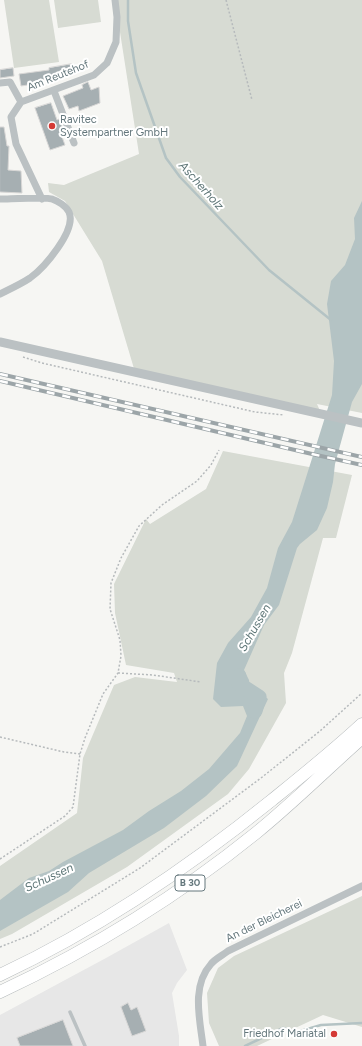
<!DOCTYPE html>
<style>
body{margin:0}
canvas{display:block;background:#f6f6f3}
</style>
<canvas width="362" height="1046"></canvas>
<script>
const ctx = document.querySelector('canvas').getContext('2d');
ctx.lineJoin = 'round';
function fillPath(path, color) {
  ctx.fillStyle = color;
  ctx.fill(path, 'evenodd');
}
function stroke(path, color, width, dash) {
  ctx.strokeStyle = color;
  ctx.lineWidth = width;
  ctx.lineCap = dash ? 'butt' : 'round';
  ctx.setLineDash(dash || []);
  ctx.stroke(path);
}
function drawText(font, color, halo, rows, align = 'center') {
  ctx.font = font + ' Figtree,sans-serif';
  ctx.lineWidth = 4;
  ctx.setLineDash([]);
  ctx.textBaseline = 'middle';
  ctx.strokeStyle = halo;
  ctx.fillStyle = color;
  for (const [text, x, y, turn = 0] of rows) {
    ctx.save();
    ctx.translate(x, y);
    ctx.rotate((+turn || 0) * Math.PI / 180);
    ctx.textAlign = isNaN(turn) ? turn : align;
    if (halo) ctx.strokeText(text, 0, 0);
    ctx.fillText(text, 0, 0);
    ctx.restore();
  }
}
fillPath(new Path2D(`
 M169,923L187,970L177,983L172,993L179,1036V1046H0V1015L106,958Z`), '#e7e7e7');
fillPath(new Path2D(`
 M4,0H49L59,62L14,68Z
 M54,0H98L101,22L58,28Z
 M115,0H362V413L317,404L321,413L135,372L102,261L65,201L49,192L48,183L64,185L139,154Z
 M223,451L352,475L336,538H323L292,653L284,673L286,703L249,769L228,794L127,867L12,934L0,939V866L77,813L83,758L114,685L135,677L177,682L174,673L126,665L115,613L114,584L146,519L150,524L206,489Z
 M362,896V1027L323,1015L257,1046H219L209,1023L207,993L218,968L234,956Z`), '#d7dbd3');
fillPath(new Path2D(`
 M362,201V384L352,402L335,464L333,482L327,508L317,530L300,544L297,548L279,605L264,625L244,670L249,680L250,695L260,693L268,699L237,766L206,796L164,828L89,873L68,892L0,931V900L29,878L49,871L63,862L123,830L149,811L181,791L209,769L240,733L247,716L243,706L221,707L213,699L217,663L228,643L251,617L267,588L278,548L292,522L332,395L334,361L327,304L331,281L345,265L355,239L354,218Z`), '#b4c3c4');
stroke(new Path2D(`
 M128,0V21L136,73L166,158L180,177L269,270L331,320
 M245,1046L283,1028L297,1032L321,1025L362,1023`), '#b4c3c4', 2.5);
stroke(new Path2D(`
 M239,676V684L259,697L255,711`), '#b4c3c4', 15);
const building = new Path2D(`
 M72,64L73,71L65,72V74L57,75V78L41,80V83L21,86L19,74L49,70V68Z
 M13,68L14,76L0,78V70Z
 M88,82L91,90L99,87L100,103L79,111L78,106L69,109L63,96L83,88L82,85Z
 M51,103L57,120L59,119L65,133L61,134L65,145L50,150L35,108Z
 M0,127H4L7,146H9L8,170L21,171L22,193L0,192Z
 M128,1003L131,1010L137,1007L146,1031L132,1036L121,1007Z
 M63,1020L73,1046H20L17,1038Z`);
fillPath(building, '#a6afb2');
stroke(building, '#d8d7d6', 1);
const trunk = new Path2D(`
 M0,975C98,929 188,868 272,800C303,775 333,751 362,724
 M0,992C92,949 178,896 256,833C293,803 327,769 362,738`);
stroke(trunk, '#b1b6b8', 13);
stroke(new Path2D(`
 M226,0L252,100
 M23,357L42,363L255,412L284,415
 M118,673L153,675L201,682
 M0,737L64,752L80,754
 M0,859L65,816L73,807L80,754L85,738L103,694L118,673L121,656L120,640L110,609L111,583L121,558L139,526L162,505L197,481L211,465L219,450
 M0,947L33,934L140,868L261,778L320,731L362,693`), '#b6babc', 1.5, [2, 2]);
stroke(new Path2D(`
 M70,1012L85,1046`), '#bbc1c3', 3.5);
stroke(new Path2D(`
 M0,83L10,82L21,102
 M54,91L74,143
 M0,199C8,199 48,197 52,199C58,201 66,206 69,212C77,230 44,268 30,278C21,284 10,289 0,294
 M42,199L16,144L11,117L21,102L94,75L107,63L116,42L117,17L115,0
 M203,1046C200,1020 191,986 211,964C215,959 223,955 228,951L362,886`), '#bbc1c3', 7);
stroke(new Path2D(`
 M0,342L362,423`), '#bbc1c3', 9);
stroke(trunk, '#fff', 12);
const rail = new Path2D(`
 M0,374L362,457
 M0,381L312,454L362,465`);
stroke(rail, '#9ca5a8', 4);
stroke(rail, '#fff', 2.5, [8]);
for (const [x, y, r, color] of [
 [52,126,4,"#d43935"],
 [334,1034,4,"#d43935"]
]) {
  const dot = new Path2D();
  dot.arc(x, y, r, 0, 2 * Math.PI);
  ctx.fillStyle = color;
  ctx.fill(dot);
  stroke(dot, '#fff', 1.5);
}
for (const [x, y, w] of [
 [190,883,30]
]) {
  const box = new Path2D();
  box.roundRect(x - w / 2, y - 8, w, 16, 3);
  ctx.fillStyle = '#fff';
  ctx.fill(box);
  stroke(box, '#64777c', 1);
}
drawText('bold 10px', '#64777c', null, [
 ["B 30",190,883]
]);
drawText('11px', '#64777c', '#fff', [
 ["Am Reutehof",58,76,-22],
 ["An der Bleicherei",264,921,-26]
]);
drawText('11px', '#64777c', '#fff', [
 ["Ravitec",60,120],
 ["Systempartner GmbH",60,133],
 ["Friedhof Mariatal",326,1034,"right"]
], 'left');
drawText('italic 12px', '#5e7677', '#fff', [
 ["Ascherholz",201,186,48],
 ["Schussen",255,628,-60],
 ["Schussen",49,878,-25]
]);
</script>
